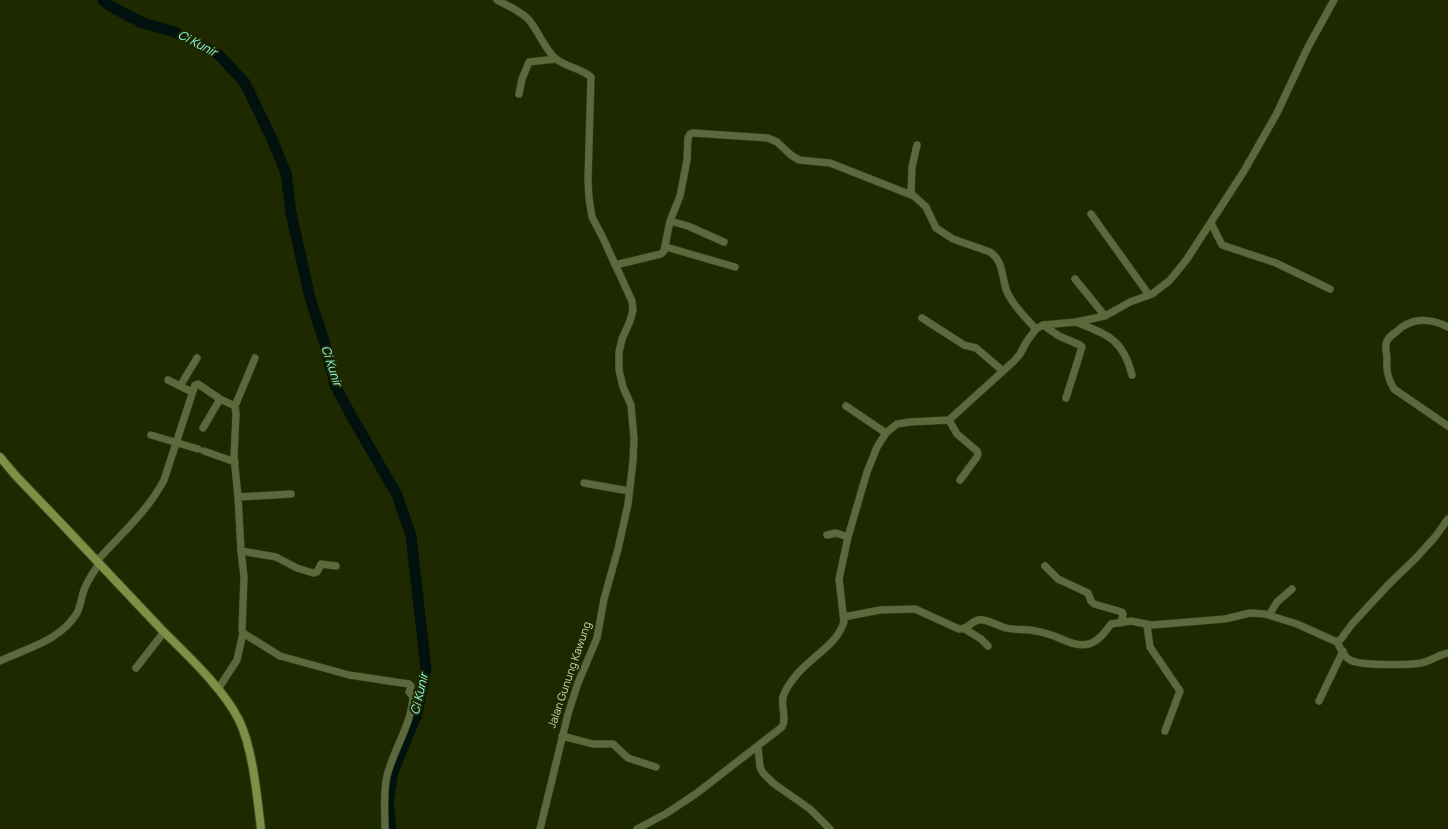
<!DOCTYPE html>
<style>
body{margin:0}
canvas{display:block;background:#1f2900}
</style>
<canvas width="1448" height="829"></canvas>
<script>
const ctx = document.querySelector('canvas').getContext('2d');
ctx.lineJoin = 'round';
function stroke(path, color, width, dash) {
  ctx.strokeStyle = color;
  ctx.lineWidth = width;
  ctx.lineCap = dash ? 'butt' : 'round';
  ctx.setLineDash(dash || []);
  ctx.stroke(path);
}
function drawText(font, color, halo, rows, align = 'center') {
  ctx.font = font + ' Manrope,sans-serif';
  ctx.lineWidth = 4;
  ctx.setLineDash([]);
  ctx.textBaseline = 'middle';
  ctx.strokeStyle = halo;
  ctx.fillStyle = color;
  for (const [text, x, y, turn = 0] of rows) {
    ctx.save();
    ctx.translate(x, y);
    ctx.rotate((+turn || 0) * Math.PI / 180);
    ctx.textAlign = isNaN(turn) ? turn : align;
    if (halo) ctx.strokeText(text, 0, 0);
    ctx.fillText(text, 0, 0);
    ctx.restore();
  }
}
stroke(new Path2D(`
 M103,0L110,6L143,23L175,32L219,55L245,83L271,137L286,173L291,213L310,298L324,341L335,385L352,417L397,495L411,536L426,669L417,714L393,771L388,803L391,829`), '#00110e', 11);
const street = new Path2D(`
 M497,0C508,6 521,11 529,20C539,32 544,48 555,58C565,67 581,68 591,77L588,180L589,198L592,217L602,236L632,301L633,310L630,321L622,339L619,352V370L623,387L631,405L634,439L633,461L628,504L618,549L604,599L597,638L578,683L568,714L540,829
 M519,94L522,79L529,62L556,59
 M911,194L912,167L917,145
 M1091,214L1149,295
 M670,221L688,226L724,242
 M1211,223L1222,245L1276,263L1330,289
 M666,247L735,267
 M615,265L661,254L664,251L670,221L680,196L687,160L688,138L690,134L693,133L768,138L777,142L791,155L799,160L830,163L914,196L926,207L936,228L953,239L990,252C1005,262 1001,280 1008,294C1015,308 1026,318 1036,329
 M1075,279L1105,316
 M922,318L964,345L976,348L1003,371
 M1076,322C1108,335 1123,339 1132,375
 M1043,325L1059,336L1080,345L1082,347L1066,398
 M1448,327C1430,318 1411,317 1396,332C1393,334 1389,337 1387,341C1384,346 1387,353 1387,359C1386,371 1388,379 1394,389L1448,426
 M168,380L192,392
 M180,386L197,358
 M846,406L886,433
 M949,420L957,434L977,451L978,454L977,457L960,480
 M203,428L220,399L235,406
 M151,435L198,449
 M204,451L235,462
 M584,483L629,491
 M238,497L291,494
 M827,535L836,533L848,537
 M241,551L276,557L297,568L313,573L317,572L321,564L336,566
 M97,561C120,535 148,511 164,480L195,385L198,384L220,399
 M1045,566L1058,579L1088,593L1091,601L1094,604L1122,612L1123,614L1121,623
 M1269,615L1277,602L1292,589
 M844,617L880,610L915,609L959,629C969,630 972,618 983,620C991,621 998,626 1006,628C1013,630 1022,629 1030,630C1038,631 1046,633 1054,636C1065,640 1075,647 1089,644C1099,641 1105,632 1111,624L1131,621L1151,625L1164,624L1225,619L1250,613L1265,614L1297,624L1337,642L1341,639L1352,624L1389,584L1416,558L1435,537L1448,519
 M1147,625L1150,647L1180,691L1165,731
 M965,629L981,639L988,646
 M243,633L280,656L349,675L409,684L411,686L409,692L413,696C412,724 393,750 387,776C383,792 385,812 385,829
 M1337,642C1340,648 1344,657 1350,660C1360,666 1409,665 1421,663C1431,661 1438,655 1448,653
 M0,661C27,648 60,641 77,613C80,607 81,600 83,593C86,582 93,573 99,564
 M136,668L164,632
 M218,689L237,660L243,633L242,631L244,577L241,551L238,497L234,457L236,414L235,406L255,358
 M1319,701L1343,651
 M562,736L593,744H613L628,758L656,767
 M758,747L760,767L763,773L773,783L810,809L830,829
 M637,829L667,813L697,793L782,727C787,719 781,707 783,697C785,690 790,683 794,678C808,658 836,647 844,622L839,579L848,537L867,472L877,447L886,433L897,424L910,422L949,420L1014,361L1020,354L1027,341L1036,329L1043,325L1076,322L1105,316L1130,302L1152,294L1169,281L1175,274L1187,259L1244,171L1277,113L1308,47L1334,0`);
const secondary = new Path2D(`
 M0,457L16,476C65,527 114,579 162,630C187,655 223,688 239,720C253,749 257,796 261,829`);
stroke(street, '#3b451e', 8);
stroke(secondary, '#3b451e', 10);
stroke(street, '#5c693d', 7);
stroke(secondary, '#7c9046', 8);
drawText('11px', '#d1dbbd', '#1f2900', [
 ["Jalan Gunung Kawung",570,675,-71]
]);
drawText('italic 12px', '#8bfce9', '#1f2900', [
 ["Ci Kunir",197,44,28],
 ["Ci Kunir",331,366,72],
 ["Ci Kunir",420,694,-77]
]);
</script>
